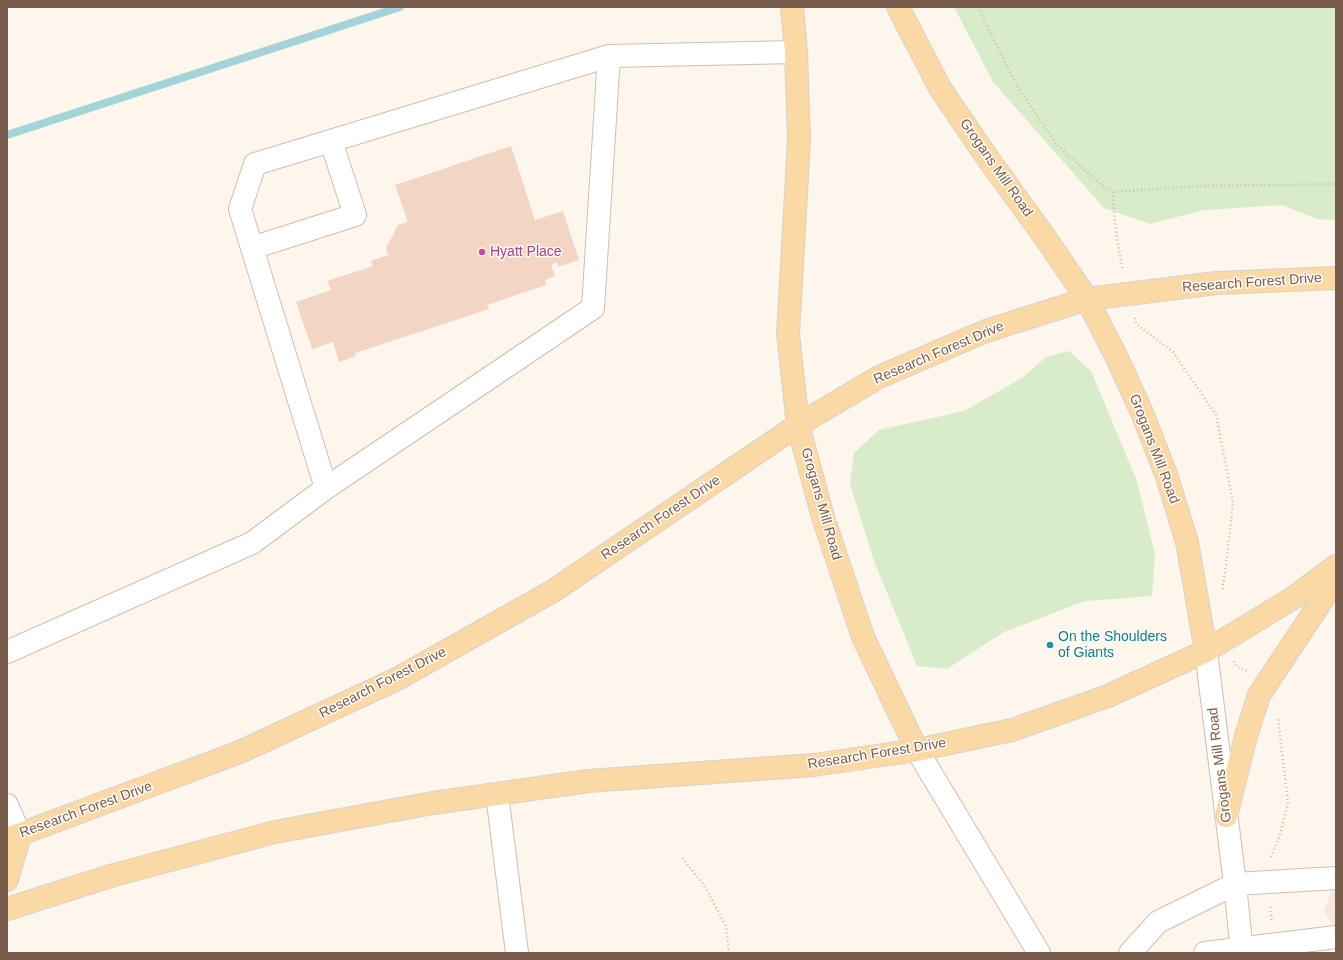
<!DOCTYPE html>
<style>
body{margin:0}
#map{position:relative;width:1343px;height:960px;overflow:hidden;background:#fdf6ec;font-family:Helvetica,sans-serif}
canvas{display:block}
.frame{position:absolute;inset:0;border:8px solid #7a5c4d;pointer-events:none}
</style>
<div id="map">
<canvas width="1343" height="960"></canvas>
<div class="frame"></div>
</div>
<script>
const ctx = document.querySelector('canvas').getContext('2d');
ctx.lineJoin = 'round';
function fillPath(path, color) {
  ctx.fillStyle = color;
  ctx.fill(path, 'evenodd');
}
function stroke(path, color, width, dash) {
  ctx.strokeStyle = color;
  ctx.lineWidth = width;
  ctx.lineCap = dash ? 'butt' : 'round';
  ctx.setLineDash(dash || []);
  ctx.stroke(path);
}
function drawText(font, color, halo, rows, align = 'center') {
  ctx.font = font + ' Helvetica,sans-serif';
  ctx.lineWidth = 3;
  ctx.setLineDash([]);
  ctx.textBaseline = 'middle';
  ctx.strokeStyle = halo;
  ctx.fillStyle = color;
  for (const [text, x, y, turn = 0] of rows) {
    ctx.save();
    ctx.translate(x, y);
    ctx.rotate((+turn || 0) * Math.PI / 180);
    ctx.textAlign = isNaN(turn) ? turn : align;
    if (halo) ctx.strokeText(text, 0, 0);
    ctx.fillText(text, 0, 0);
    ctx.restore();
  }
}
fillPath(new Path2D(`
 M1336,878V928L1324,912Z`), '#f5e8da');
fillPath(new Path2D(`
 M954,7H1336V220L1317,219L1282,205L1204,210L1150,224L1104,208L993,82Z
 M1069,351L1091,371L1137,481L1155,555L1152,596L1085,601L1004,632L947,669L917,666L874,561L850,484L854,453L879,430L964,411L1022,378L1046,357Z`), '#d8ecc9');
stroke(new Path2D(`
 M7,135L400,7`), '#a5d3da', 8);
fillPath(new Path2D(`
 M511,146L535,220L563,211L579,260L558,267L557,262L551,265L555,276L545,280L546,285L487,305L489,309L355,353L356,356L339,362L333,342L312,349L296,302L331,290L327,281L373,266L371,261L388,255L386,248L398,225L408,222L395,185Z`), '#f3d5c3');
const minor = new Path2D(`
 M252,248L355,215L331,141
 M326,488L593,308L609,56
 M1206,651L1235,884L1242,953
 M7,652L252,543L326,488L240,209L255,164L609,56L796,52
 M917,750L1039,953
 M497,794L517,953
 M7,805L20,835
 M1130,953L1158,922L1235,884L1336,878
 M1205,953L1336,937`);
const major = new Path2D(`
 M792,7L796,52L799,141L788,334L798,425L823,517L863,637L917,750
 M898,7L940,88L984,153L1049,243L1087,299L1117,358L1143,415L1167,477L1187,542L1206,651
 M1226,816L1246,736L1259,695L1336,579
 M7,839L240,752L397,679L553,591L798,425L879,377L986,331L1087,299L1217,283L1336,278
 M7,880L20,835
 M7,909L114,875L275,832L433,803L588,781L814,765L917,750L1012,730L1108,696L1206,651L1293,598L1336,566`);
stroke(minor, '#d1beb0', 24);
stroke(major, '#dad1cd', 24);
stroke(new Path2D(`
 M979,7L985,23L1019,89L1057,145L1099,183L1113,192C1114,219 1117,244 1123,270
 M1113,192L1197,186L1336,184
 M1135,318L1136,324L1173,352L1216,415L1233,502L1226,565L1222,591
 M1234,661L1236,666L1247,671
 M1271,857L1280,835L1288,803L1278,719
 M682,858L704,885L726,926L729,953
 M1270,907L1272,922`), '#d9b8a5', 2.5, [1, 3]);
stroke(minor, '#fff', 22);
stroke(major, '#fbd9a5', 22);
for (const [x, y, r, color] of [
 [482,252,4,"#d1479c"],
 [1050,645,4,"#0f9aa8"]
]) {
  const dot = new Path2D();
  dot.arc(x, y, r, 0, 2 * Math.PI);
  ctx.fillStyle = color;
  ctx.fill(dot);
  stroke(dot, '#fffaf3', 1.5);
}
drawText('14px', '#7a5c4d', '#fffaf3', [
 ["Grogans Mill Road",996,168,55],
 ["Research Forest Drive",1252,283,-4],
 ["Research Forest Drive",939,353,-23],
 ["Grogans Mill Road",1154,449,69],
 ["Grogans Mill Road",821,504,74],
 ["Research Forest Drive",661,518,-34],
 ["Research Forest Drive",383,683,-27],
 ["Research Forest Drive",877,754,-9],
 ["Grogans Mill Road",1220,765,-97],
 ["Research Forest Drive",86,810,-20]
]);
drawText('14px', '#b23c85', '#fffaf3', [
 ["Hyatt Place",490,252]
], 'left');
drawText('14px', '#0d838f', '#fffaf3', [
 ["On the Shoulders",1058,637],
 ["of Giants",1058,653]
], 'left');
</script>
